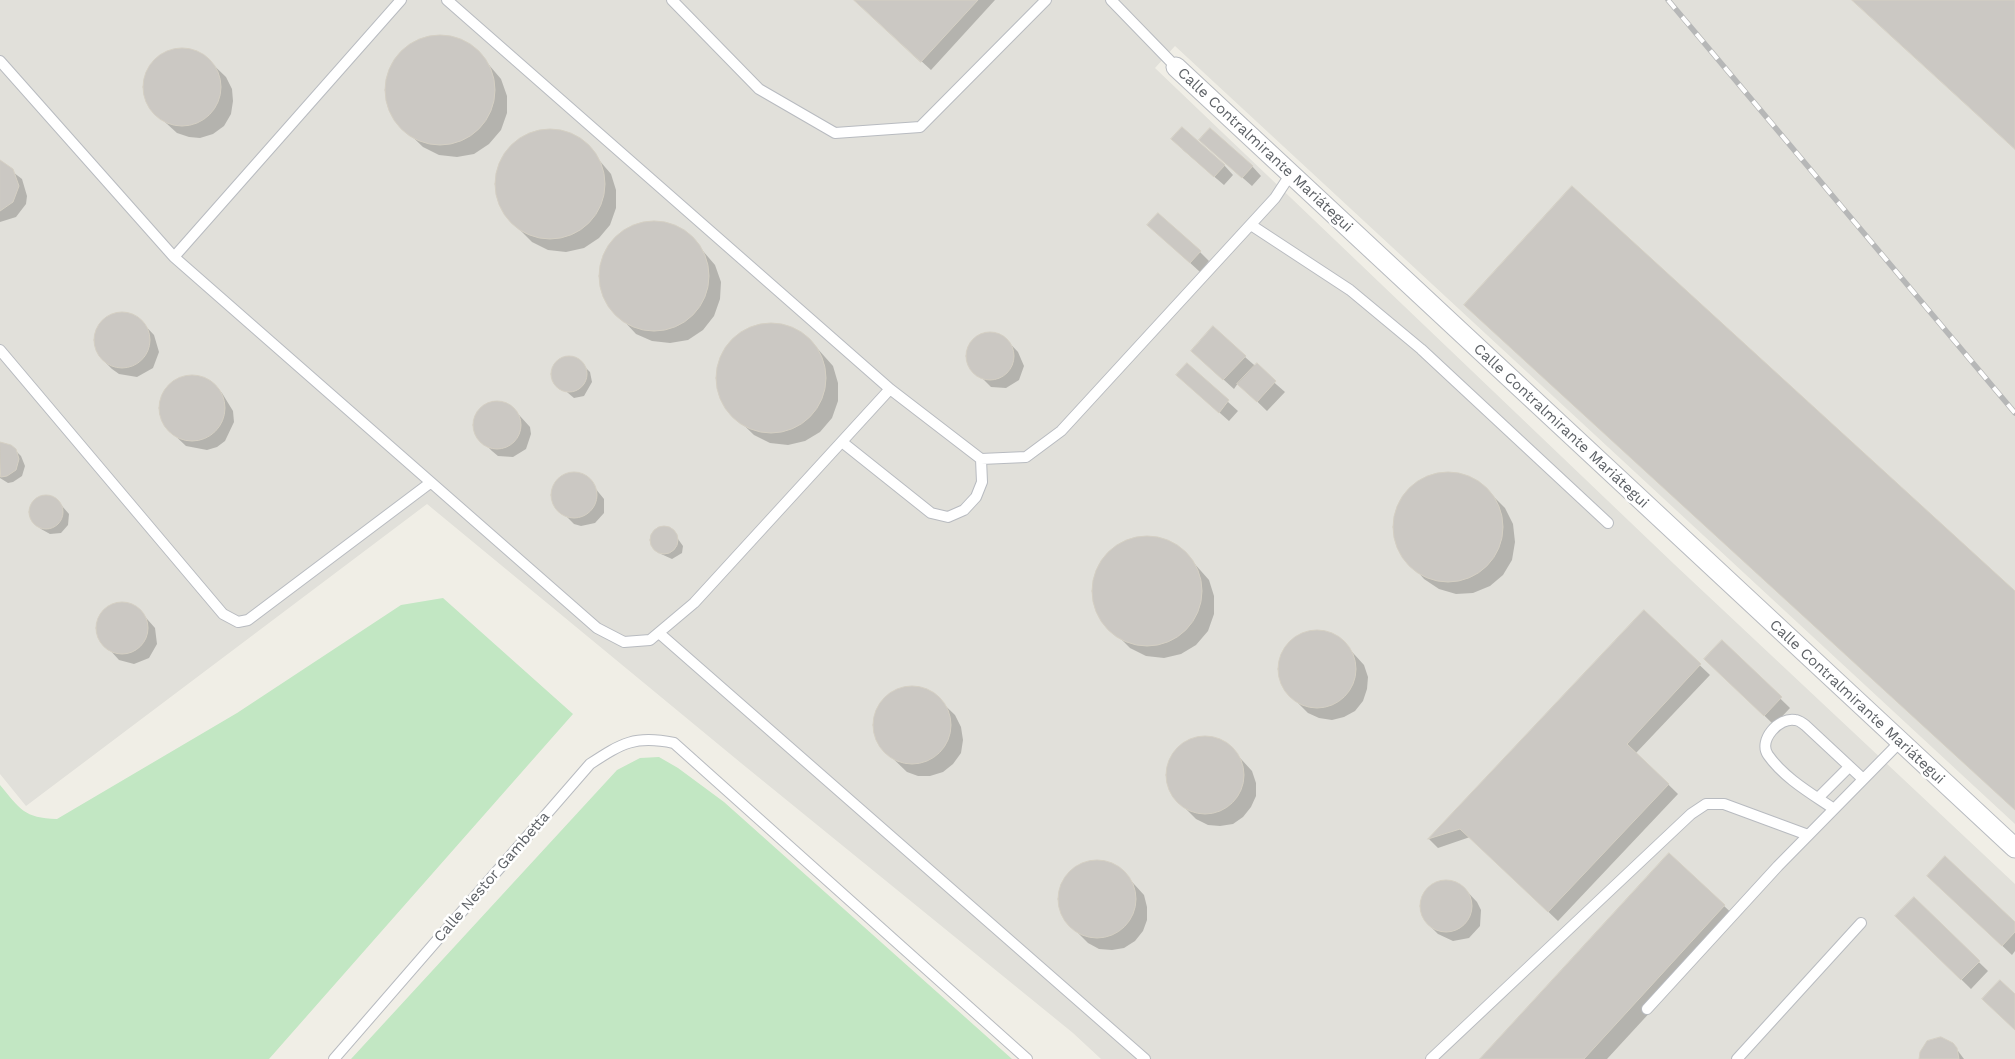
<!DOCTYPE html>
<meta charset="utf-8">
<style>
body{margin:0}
canvas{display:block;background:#f0eee6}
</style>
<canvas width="2015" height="1059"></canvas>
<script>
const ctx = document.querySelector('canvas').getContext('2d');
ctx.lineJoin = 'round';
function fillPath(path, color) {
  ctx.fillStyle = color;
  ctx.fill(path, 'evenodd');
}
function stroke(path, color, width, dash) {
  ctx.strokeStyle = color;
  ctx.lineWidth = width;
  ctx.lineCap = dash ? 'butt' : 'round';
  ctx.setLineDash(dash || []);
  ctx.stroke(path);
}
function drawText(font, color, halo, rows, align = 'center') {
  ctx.font = font + ' "Work Sans",sans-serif';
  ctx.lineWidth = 5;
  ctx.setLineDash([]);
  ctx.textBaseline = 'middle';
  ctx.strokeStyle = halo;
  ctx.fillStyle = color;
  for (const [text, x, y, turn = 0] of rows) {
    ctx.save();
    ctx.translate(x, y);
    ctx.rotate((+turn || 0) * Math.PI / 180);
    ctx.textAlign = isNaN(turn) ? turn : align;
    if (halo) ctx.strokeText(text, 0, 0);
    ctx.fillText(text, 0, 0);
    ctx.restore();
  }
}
fillPath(new Path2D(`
 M0,0H2015V824L1175,46L1155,68L1674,564L2015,884V1059H1101L1073,1033L741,763L427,504L26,806L0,774Z`), '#e1e0da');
fillPath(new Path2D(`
 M443,598L573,714L269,1059H0V785C20,809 24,818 57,819L237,713L401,605Z
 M659,757L678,768L724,802L1012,1059H351L617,770L640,758Z`), '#c2e7c3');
fillPath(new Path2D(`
 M855,0H995L931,70Z
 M429,37H447L463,41L478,52L501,79L507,96V113L501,130L489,144L474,154L457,157L439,155L423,147L396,121L388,105L386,87L390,70L399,55L413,43Z
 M177,49H190L202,54L226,77L232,89L233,101L231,114L224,126L213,134L200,138L189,137L177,133L155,113L148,103L145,91V80L149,68L156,59Z
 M538,131H556L573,136L587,146L611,174L616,190V208L610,225L599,238L584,248L566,252L548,250L532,242L506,216L498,199L496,182L500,164L509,149L522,138Z
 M1182,149L1224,165L1233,175L1224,185Z
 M1210,149L1252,166L1261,176L1252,186Z
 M0,162L22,179L27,196L26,204L16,217L0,222Z
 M660,222L677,227L691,237L715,265L721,282L720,299L714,316L703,330L688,340L670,343L652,341L636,334L623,320L610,307L602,291L600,273L604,255L613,241L626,229L643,223Z
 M1149,225L1200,252L1209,261L1200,272Z
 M121,313L138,318L154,335L159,352L153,368L137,377L119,374L112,369L102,359L95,343L99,326L104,319Z
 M778,324L794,329L809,339L833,366L838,383V401L832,418L820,432L805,441L788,445L770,443L754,435L727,409L720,392L718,375L721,357L730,342L744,331L760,325Z
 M996,333L1003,336L1018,352L1024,366L1019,380L1006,388L991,387L970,366L967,359L970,345L981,334Z
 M1245,357L1285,392L1267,411L1238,383L1234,389L1202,360Z
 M569,358L579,361L590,372L592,382L584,396L574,398L555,382L553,371L558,362Z
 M1187,365L1238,411L1229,421L1177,375Z
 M193,376L212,383L222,393L233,411L234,422L225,441L217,447L207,450L186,446L168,429L162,420L161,399L166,390L173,382Z
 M495,401L510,405L530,427L531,434L526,449L513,457L498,456L492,451L482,441L475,428L477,413L488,403Z
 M0,443L11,446L21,456L25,466L22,476L13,482L8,483L0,478Z
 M572,473L586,477L604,499V513L595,523L581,526L574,524L554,504L552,497L555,484L559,478Z
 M1444,473L1462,475L1479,482L1505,508L1513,524L1515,542L1512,560L1503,575L1490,586L1473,593L1456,594L1439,589L1424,579L1400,551L1395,535V517L1401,500L1412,486L1427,477Z
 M41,496L56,499L69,514L68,525L61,533L50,534L41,529L31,518V507Z
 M661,528L673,532L683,546L682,553L672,559L661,554L654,548L652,540L654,532Z
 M1154,537L1171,542L1185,553L1209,580L1214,596V614L1208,631L1196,645L1181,654L1164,658L1146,656L1130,648L1104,622L1096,606L1094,588L1097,570L1106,555L1120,544L1136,538Z
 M125,603L140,611L155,628L157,644L149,658L134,664L119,660L99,638L98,621L108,607Z
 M1644,612L1710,675L1636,753L1678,794L1558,921L1470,837L1438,848L1429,839Z
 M1321,631L1333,635L1343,642L1364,665L1368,677L1367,689L1363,701L1355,711L1344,717L1332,720L1319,718L1308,713L1295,700L1286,690L1280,679L1279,667L1282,654L1288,644L1298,636L1309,632Z
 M1722,642L1790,708L1774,725L1706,659Z
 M907,687L920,688L932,693L955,715L961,727L963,740L961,753L953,764L943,772L930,776H918L907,772L885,751L878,742L875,730L878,707L886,698Z
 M1210,737L1221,741L1231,748L1252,771L1256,783V796L1251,807L1243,817L1233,824L1220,826L1208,825L1196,819L1174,797L1169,786L1167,773L1170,761L1176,750L1186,742L1197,738Z
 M1101,861L1113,865L1123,872L1144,895L1147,907V920L1143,931L1135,941L1124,948L1112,950L1099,949L1088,943L1066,921L1060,909L1059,897L1061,884L1068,874L1077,866L1089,862Z
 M1446,881L1462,886L1477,902L1481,910L1480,926L1469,938L1453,941L1438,934L1428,924L1421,908L1426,892L1431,887Z
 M1938,885L2015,924V951L2012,955Z
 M1914,899L1988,971L1971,989L1897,916Z
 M1724,906L1737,918L1607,1059H1482Z
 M1934,1039L1947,1040L1952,1043L1964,1059H1920Z`), '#0003');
const building = new Path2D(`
 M854,0H978L921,62Z
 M1852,0H2015V149Z
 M385 90a55 55 0 1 1 110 0a55 55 0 1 1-110 0Z
 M143 87a39 39 0 1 1 78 0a39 39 0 1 1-78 0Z
 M1182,127L1225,165L1214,177L1171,139Z
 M1210,128L1253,166L1242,178L1199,140Z
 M495 184a55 55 0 1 1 110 0a55 55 0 1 1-110 0Z
 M0,160L13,169L19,186L13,202L0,211Z
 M1572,186L2015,591V810L1464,305Z
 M1158,213L1201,251L1190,263L1147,225Z
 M599 276a55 55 0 1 1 110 0a55 55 0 1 1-110 0Z
 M94 340a28 28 0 1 1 56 0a28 28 0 1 1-56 0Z
 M716 378a55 55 0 1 1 110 0a55 55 0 1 1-110 0Z
 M1213,326L1246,356L1223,380L1191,351Z
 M966 356a24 24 0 1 1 48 0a24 24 0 1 1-48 0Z
 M551 374a18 18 0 1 1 36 0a18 18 0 1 1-36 0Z
 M1187,363L1229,400L1219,413L1176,375Z
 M1257,363L1276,381L1257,402L1237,384Z
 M159 408a33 33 0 1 1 66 0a33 33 0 1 1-66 0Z
 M473 425a24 24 0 1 1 48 0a24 24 0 1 1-48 0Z
 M0,442L11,445L16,449L19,459L16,470L7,476L1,477Z
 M1393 527a55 55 0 1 1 110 0a55 55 0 1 1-110 0Z
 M551 495a23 23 0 1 1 46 0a23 23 0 1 1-46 0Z
 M29 512a17 17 0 1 1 34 0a17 17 0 1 1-34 0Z
 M650 540a14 14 0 1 1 28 0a14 14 0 1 1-28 0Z
 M1092 591a55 55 0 1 1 110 0a55 55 0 1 1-110 0Z
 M96 628a26 26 0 1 1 52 0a26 26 0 1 1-52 0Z
 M1644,610L1701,664L1627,744L1669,784L1548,912L1460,829L1428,839Z
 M1278 669a39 39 0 1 1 78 0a39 39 0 1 1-78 0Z
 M1722,640L1782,697L1764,716L1704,659Z
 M873 725a39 39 0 1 1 78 0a39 39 0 1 1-78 0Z
 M1166 775a39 39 0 1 1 78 0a39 39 0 1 1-78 0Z
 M1669,853L1725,905L1584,1059H1480Z
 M1945,856L2015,922V932L2002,946L1927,876Z
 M1058 899a39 39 0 1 1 78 0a39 39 0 1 1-78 0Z
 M1420 906a26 26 0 1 1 52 0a26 26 0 1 1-52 0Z
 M1914,897L1980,961L1961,980L1895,916Z
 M2000,980L2015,994V1030L1982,999Z
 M1941,1037L1953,1043L1957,1048L1959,1059H1919L1920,1052L1927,1041Z`);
fillPath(building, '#cbc8c3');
stroke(building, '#d5d0c4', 1);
const service = new Path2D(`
 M447,0L890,389L981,459L1026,457L1061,431L1275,198L1290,175
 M672,0L759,89L835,133L920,127L1046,0
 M1111,0L1176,67
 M0,61L174,257L597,628L624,642L650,640L694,603L890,389
 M1251,225L1350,290L1421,349L1608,523
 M174,257L401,0
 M0,350L223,614L238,622L248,620L430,483
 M842,442L931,513L948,517L964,510L976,497L982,482L981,459
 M659,633L1145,1059
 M1818,798L1849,767
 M1834,809C1812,794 1784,778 1768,755C1758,740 1779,717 1795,720C1799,720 1802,723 1805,725L1863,779
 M1647,1009L1778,866L1900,742
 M334,1059L590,764C622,743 635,735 674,743L1027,1059
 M1431,1059L1691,814L1706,804H1724L1808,835
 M1737,1059L1861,923`);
const minor = new Path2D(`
 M1176,67L2015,848`);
stroke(service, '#b8bbc0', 12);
stroke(minor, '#b8bbc0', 21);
stroke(service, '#fff', 10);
stroke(minor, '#fff', 19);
const rail = new Path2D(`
 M1668,0L2015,413`);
stroke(rail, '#b6b7b7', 5.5);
stroke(rail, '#fff', 4, [11]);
drawText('15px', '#5d6166', '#fff', [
 ["Calle Contralmirante Mariátegui",1265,150,43],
 ["Calle Contralmirante Mariátegui",1561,426,43],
 ["Calle Contralmirante Mariátegui",1857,702,43],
 ["Calle Nestor Gambetta",492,877,-49]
]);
</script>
